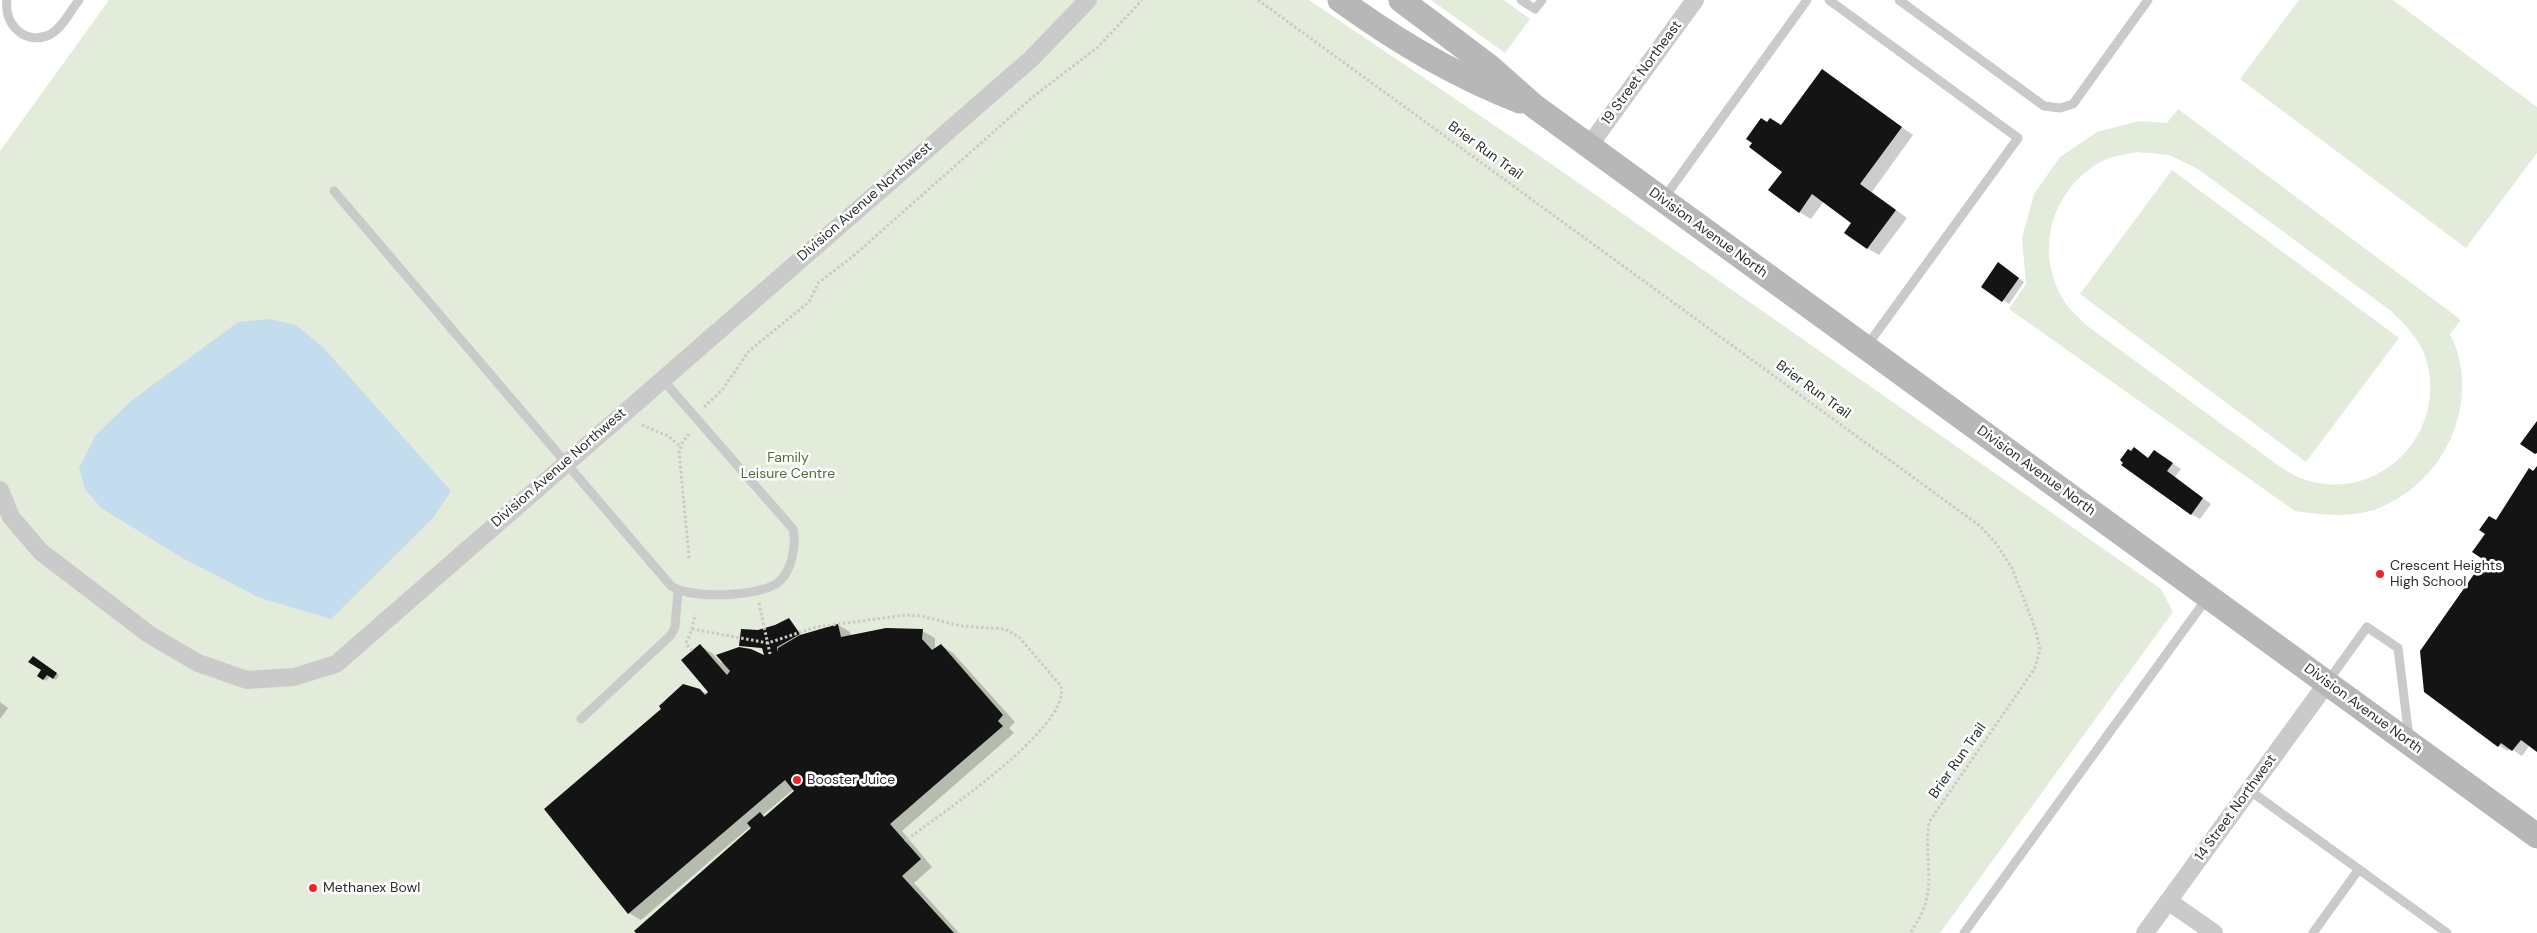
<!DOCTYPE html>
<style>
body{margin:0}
canvas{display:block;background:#fff}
</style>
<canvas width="2537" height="933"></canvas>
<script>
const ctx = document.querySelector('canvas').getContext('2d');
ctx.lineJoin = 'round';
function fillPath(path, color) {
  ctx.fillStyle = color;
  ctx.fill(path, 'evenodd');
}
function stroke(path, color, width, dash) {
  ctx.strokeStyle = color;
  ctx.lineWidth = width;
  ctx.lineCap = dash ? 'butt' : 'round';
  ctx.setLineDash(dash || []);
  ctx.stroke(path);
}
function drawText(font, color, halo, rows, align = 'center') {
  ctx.font = font + ' "DM Sans",sans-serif';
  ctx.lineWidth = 5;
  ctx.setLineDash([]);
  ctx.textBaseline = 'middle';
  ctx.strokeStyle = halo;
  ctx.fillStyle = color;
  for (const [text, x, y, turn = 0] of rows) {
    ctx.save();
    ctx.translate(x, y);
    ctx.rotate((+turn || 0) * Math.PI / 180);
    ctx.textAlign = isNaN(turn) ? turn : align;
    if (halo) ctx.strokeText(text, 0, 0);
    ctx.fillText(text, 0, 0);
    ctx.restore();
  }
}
fillPath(new Path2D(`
 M109,0H1309L1550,163L2161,589L2173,612L1940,933H0V151Z
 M1431,0H1504L1530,19L1505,53Z
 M2299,0H2393L2537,107V153L2466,248L2240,79Z
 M2178,109L2461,320L2450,334C2480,393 2452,469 2395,500C2388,503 2381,508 2374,510C2347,518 2323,515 2295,511L2009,309L2026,284L2022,238L2034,194L2060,157L2097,132L2139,121L2167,123ZM2136,152L2169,155L2198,169L2391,311C2405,325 2420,339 2426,359C2448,433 2380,503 2306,480C2296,477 2287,471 2279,466L2086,325C2079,317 2068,309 2063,299C2034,249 2052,189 2102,161C2112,156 2125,155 2136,152Z
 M2172,170L2399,338L2306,462L2080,294Z`), '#e3ecda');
fillPath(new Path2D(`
 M270,319L296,325L323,347L451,491L433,518L331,619L260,598L184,559L101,508L85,489L79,468L95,436L131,401L238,322Z`), '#c4ddee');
fillPath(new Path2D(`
 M1822,71L1913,135L1872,192L1907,218L1879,255L1867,248L1853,222L1824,201L1811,219L1799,212L1768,123L1782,126Z
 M2004,267L2024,282L2009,304L1983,286Z
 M2135,449L2149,459L2163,457L2181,469L2175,477L2211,504L2200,519L2191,514L2132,453Z
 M2537,468V751L2530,745L2522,756L2510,748L2508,751L2499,746L2486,560V534Z
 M791,621L802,636L838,625L850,632L851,636L922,631L935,638V649L941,645L953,653L1015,722L1009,728L1014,733L902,831L932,867L914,883L959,933H638L753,828L751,826L641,920L629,913L699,690L707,694L709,692L700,646L712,653L721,663L739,649L766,656L764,649L741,645L758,631ZM794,789L796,791L766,817L763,815Z
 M33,657L59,675L56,680L50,676L46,681L39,676L42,670Z
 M0,702L8,708L0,719Z`), '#0003');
fillPath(new Path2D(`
 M1822,69L1902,127L1860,184L1896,210L1867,249L1844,233L1851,223L1812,194L1799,213L1768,190L1782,172L1749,147L1752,143L1746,139L1761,118L1767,122L1770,118L1781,125Z
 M1998,262L2019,278L2002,302L1981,287Z
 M2537,421V453L2535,454L2520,444Z
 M2134,447L2148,458L2154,450L2173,463L2167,471L2203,498L2191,515L2121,465L2123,463L2120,460L2128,449L2131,451Z
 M2537,466V752L2521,740L2512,751L2501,743L2498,747L2424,692L2420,651L2484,560L2472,552L2485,534L2479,530L2489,516L2496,520L2529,468L2533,471Z
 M789,618L800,634L777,647V652L778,648L800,635L838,624L841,637L886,628L923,629L922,639L932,650L941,644L1003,715L998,721L1003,726L890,824L921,859L902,876L954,933H636L634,931L751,828L747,823L760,812L764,817L794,791L785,780L628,914L544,809L661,709L659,706L683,684L700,689L705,695L708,692L681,660L700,644L727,675L730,671L716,655L739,647L751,649L764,655L762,648L739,646L741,629L758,630L775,625Z
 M33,656L57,673L53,679L47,675L43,680L37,676L41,670L28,662Z`), '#141414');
stroke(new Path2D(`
 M1258,0L1980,526L1995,542L2012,568L2035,628L2040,649L2035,668L1929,822C1923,869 1941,890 1910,933
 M704,407L722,390L749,351L809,302L819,282L851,258L1034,96L1098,47L1142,0
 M642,425L668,436L680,446
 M689,558L679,451L683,441L691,432
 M759,603L770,654
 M692,629L768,643L816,627L906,615L921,616L961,626L1005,629L1019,637L1061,686C1072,727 936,817 905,841
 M692,651L686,643L692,629L695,614`), '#cacaca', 3, [2.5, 2.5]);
stroke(new Path2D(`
 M7,0C3,25 27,47 51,34C63,27 71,10 79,0
 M1521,0L1535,9L1542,0
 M1829,0L2018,138L1866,347
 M1899,0L2044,106L2060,108L2073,104L2148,0
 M334,191L671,586C691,599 754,597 776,584C791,575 797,545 793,529L662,379
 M1664,198L1807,0
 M2328,681L2367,627L2398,648L2409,738
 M581,719L671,635L675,627L678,591
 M2249,790L2447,933
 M1964,933L2207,598
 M2313,933L2359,869`), '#cacaca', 9);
stroke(new Path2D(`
 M1589,146L1695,0
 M0,490L11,517L41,552L150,635L198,663L247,680L294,677L336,664L1031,59L1088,0
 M2168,901L2214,933
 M2145,933L2327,683`), '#cacaca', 18);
stroke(new Path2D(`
 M1340,0C1395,40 1457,77 1520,101
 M1401,0L1490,67L1534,106L2537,836`), '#b7b7b7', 25);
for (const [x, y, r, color] of [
 [2380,574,5,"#f2222b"],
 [797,780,5,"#f2222b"],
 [313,888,5,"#f2222b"]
]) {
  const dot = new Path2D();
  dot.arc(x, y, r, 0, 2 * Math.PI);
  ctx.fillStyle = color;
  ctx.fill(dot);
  stroke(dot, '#fff', 2);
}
drawText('14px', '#2d2d2d', '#fff', [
 ["19 Street Northeast",1642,73,-54],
 ["Brier Run Trail",1485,151,36],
 ["Division Avenue Northwest",865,202,-41],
 ["Division Avenue North",1708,233,36],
 ["Brier Run Trail",1813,390,36],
 ["Division Avenue Northwest",559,468,-41],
 ["Division Avenue North",2036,471,36],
 ["Division Avenue North",2363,709,36],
 ["Brier Run Trail",1958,761,-55],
 ["14 Street Northwest",2236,808,-54]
]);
drawText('14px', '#4f6c38', '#fff', [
 ["Family",788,458],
 ["Leisure Centre",788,474]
]);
drawText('14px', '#2d2d2d', '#fff', [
 ["Crescent Heights",2390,566],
 ["High School",2390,582],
 ["Booster Juice",807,780],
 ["Methanex Bowl",323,888]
], 'left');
</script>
